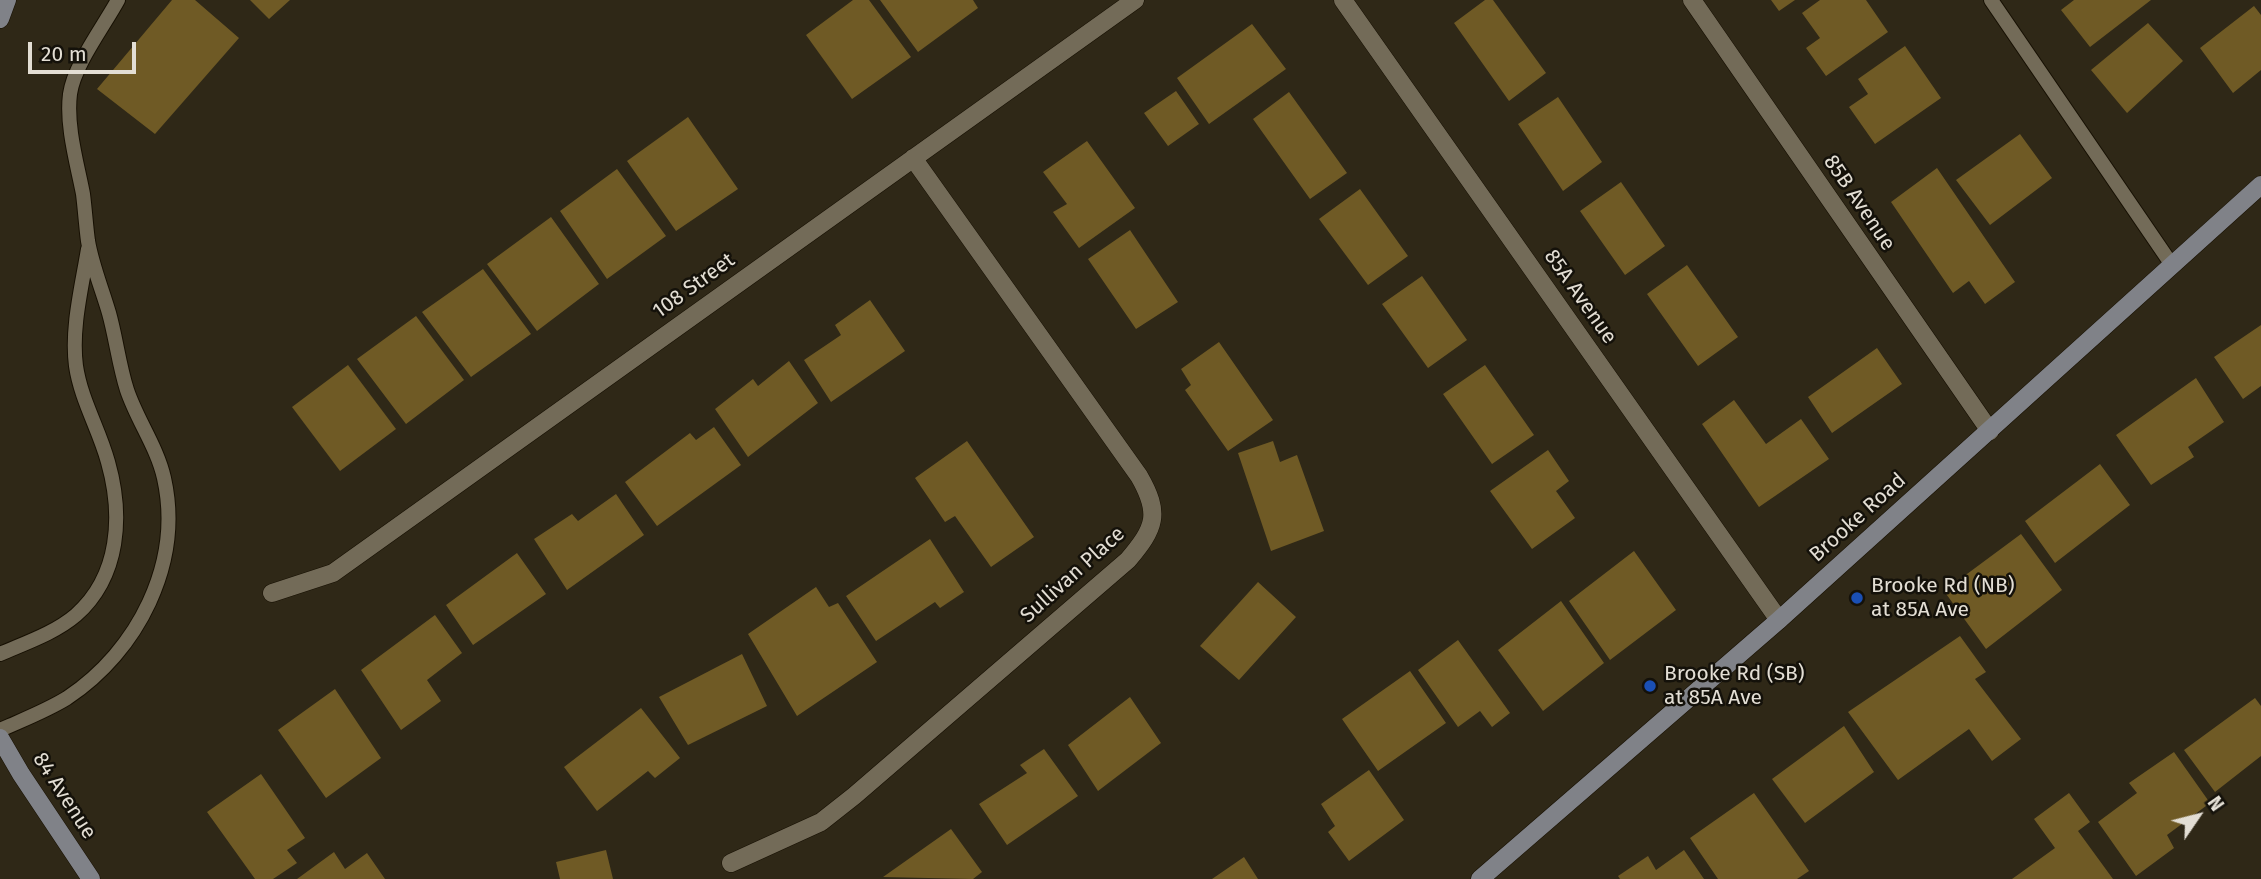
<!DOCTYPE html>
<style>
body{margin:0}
#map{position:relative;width:2261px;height:879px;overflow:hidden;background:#2f2817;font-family:"Fira Sans",sans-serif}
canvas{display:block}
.north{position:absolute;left:2163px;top:781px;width:70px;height:70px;-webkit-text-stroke:5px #14110a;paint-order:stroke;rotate:55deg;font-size:19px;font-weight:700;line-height:28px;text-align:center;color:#e3ded4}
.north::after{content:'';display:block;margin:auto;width:24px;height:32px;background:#e3ded4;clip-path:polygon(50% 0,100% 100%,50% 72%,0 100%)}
.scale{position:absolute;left:28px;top:42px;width:108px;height:32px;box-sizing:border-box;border:4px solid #e3ded4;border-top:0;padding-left:9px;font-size:21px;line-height:24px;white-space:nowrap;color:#e3ded4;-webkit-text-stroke:5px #14110a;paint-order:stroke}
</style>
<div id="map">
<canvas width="2261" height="879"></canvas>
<div class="north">N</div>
<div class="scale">20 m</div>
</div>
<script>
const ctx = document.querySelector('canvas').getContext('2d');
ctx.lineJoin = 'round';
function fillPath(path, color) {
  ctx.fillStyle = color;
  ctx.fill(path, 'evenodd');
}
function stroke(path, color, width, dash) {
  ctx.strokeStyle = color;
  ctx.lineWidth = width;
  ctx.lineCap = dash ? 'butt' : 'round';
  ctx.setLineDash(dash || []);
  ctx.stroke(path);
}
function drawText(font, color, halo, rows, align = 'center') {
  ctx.font = font + ' "Fira Sans",sans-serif';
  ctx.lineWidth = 5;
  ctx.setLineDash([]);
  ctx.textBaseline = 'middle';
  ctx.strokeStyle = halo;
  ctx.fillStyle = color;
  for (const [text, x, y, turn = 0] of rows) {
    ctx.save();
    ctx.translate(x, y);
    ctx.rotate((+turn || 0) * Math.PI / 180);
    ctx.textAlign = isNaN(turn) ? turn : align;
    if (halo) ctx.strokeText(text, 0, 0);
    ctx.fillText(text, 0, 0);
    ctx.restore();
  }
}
fillPath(new Path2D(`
 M172,0H195L239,38L155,134L97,89Z
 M250,0H290L269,19Z
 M853,0H869L911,57L852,99L806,35Z
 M880,0H973L978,8L918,52Z
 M1485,0H1493L1546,73L1509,101L1454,23Z
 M1771,0H1795L1779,11Z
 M1820,0H1866L1888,32L1826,76L1806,48L1820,38L1802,13Z
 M2074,0H2151L2090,47L2061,10Z
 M2254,6L2261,15V70L2233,93L2200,48Z
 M2148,23L2183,61L2127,113L2091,70Z
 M1252,24L1286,69L1209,124L1177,78Z
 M1905,46L1941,98L1875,144L1849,107L1868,94L1858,79Z
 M1176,91L1199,124L1168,146L1144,113Z
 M1289,92L1347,173L1310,199L1253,119Z
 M1558,97L1602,162L1563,191L1518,124Z
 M688,117L738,189L676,231L627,161Z
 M2020,134L2052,178L1990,225L1956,180Z
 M1087,141L1135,208L1079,248L1053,212L1067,204L1043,172Z
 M1937,168L2015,282L1985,304L1969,281L1953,293L1891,202Z
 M617,169L666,236L607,279L560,211Z
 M1621,182L1665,246L1625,275L1580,211Z
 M1360,189L1408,256L1368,285L1319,219Z
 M551,217L599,284L537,331L487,264Z
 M1130,230L1178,302L1136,329L1088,259Z
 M1687,265L1738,337L1698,366L1647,294Z
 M483,269L531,334L471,377L422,312Z
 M1422,276L1467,340L1428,368L1382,304Z
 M870,300L905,351L831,402L804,360L841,335L835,325Z
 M416,316L464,380L406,424L357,359Z
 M2261,325V386L2243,399L2214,357Z
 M1219,342L1273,420L1228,451L1185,390L1191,385L1181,369Z
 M1877,348L1902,384L1832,433L1808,397Z
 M789,361L818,403L748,457L715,409L753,379L758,386Z
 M348,365L396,429L340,471L292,407Z
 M1485,365L1534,435L1492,464L1443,394Z
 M2196,378L2224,422L2188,447L2194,457L2151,485L2116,435Z
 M1734,400L1766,444L1801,419L1829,459L1759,507L1702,424Z
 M714,427L741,465L657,526L625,482L690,433L696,440Z
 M967,441L1034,537L991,567L955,516L945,522L915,478Z
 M1273,441L1280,462L1297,455L1324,531L1271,551L1238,453Z
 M1548,450L1569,481L1556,491L1575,518L1532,549L1490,491Z
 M2100,464L2130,505L2055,563L2025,521Z
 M616,494L644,535L567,590L534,539L572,514L578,521Z
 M2021,534L2062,590L1986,649L1944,591Z
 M930,539L964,592L940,608L935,602L876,641L846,596Z
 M1634,551L1676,610L1610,660L1569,601Z
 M517,553L546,594L473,645L446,605Z
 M1258,582L1296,617L1239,680L1200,646Z
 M816,587L829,607L838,603L877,662L797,716L748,634Z
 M1561,601L1604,663L1543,711L1498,650Z
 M435,615L462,653L427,680L441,701L401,730L361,670Z
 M1960,636L1986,672L1975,679L2021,739L1992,761L1969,729L1898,780L1848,712Z
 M1458,640L1510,713L1492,727L1480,711L1458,727L1418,670Z
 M742,654L767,706L688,745L659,697Z
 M1410,671L1446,723L1378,771L1342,719Z
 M335,689L381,758L326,798L278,730Z
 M1130,697L1161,743L1098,791L1068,745Z
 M2255,698L2261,706V756L2215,792L2184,750Z
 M641,708L680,758L655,778L648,771L597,811L564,767Z
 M1844,726L1874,772L1805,823L1772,779Z
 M1044,749L1078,796L1007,845L979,804L1027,773L1020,765Z
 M2174,752L2210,803L2167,835L2174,848L2136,876L2098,822L2137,793L2129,783Z
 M1369,770L1404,820L1349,861L1328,832L1335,826L1321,804Z
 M261,774L305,838L287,850L297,863L273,879H255L207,812Z
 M1754,793L1809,871L1797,879H1718L1690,838Z
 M2069,793L2090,822L2078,831L2113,879H2012L2055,848L2034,819Z
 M951,829L982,872L973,879L883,877Z
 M606,850L613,879H560L556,862Z
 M1684,850L1704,879H1620L1618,876L1648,856L1656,870Z
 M334,852L345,869L367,853L385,879H297Z
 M1244,857L1258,879H1212Z`), '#6f5a25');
const lane = new Path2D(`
 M1991,0L2172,265
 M0,654C25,643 55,633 76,615C120,576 123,515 108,462C99,429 81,400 76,366C71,328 82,286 88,249
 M0,730C22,720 46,711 67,698C138,651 183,563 164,478C157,447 137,420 127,390C119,365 116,338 109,313C102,289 92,265 88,241C86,226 85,210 83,194C77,163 66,126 70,94C74,65 104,26 118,0`);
const street = new Path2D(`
 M1343,0L1779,620
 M1692,0L1990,431
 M272,593L333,573L1135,0
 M731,863L821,822L854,796L1128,560C1155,528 1161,514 1139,476L913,158`);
const secondary = new Path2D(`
 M0,19L7,0
 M0,738L21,774L91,879
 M1480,879L1779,620L2261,185`);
stroke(lane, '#171003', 16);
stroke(street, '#171003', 19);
stroke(secondary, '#171003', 19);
stroke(lane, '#736b58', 14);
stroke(street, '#736b58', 18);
stroke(secondary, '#808288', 18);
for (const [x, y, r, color] of [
 [1857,598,7,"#1a4fb4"],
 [1650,686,7,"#1a4fb4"]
]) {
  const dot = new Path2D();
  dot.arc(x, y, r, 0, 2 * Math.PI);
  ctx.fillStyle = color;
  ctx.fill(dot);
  stroke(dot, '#14110a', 2.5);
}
drawText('21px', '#e3ded4', '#14110a', [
 ["85B Avenue",1859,203,56],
 ["108 Street",694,286,-36],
 ["85A Avenue",1580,297,55],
 ["Brooke Road",1858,518,-42],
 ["Sullivan Place",1073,575,-42],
 ["84 Avenue",64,796,57]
]);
drawText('21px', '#e3ded4', '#14110a', [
 ["Brooke Rd (NB)",1871,586],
 ["at 85A Ave",1871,610],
 ["Brooke Rd (SB)",1664,674],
 ["at 85A Ave",1664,698]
], 'left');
</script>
